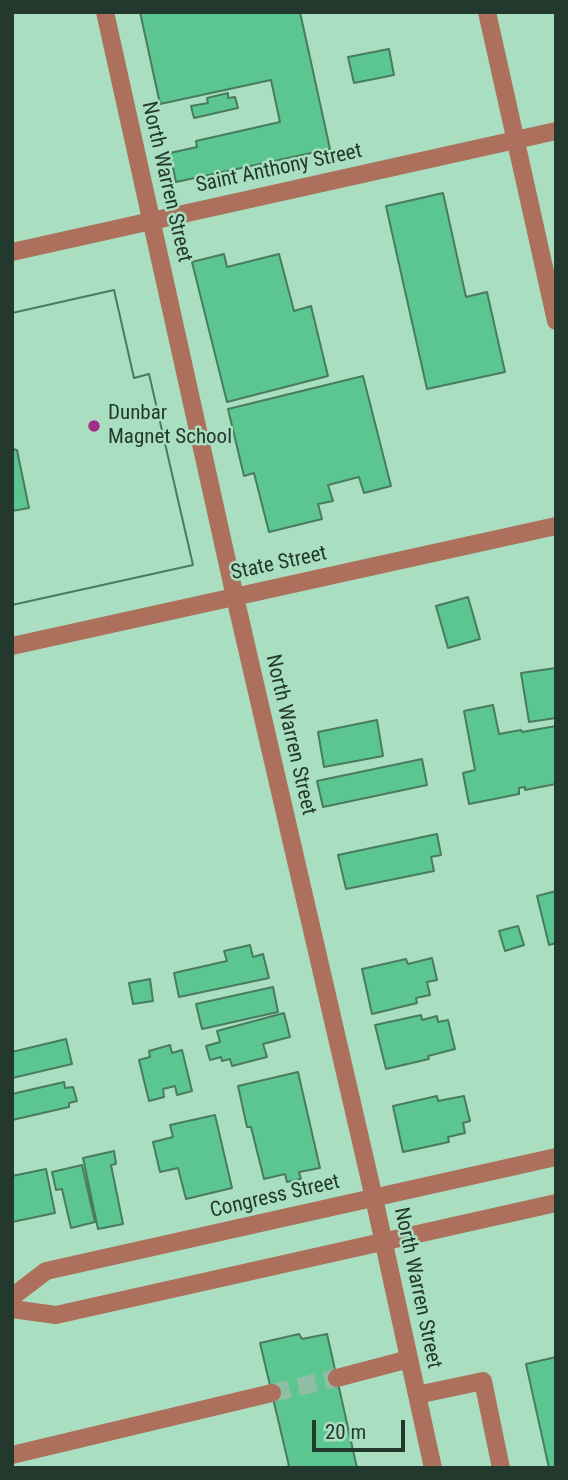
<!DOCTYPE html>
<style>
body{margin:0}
#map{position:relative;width:568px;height:1480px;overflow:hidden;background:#a9dfc0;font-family:"Roboto Condensed",sans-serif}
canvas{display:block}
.frame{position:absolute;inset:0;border:14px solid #23392d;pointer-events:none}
.scale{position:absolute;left:312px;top:1420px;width:93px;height:32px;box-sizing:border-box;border:4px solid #23392d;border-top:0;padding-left:9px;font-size:21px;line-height:24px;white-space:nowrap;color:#23392d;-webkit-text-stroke:5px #a9dfc0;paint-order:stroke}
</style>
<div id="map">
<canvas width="568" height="1480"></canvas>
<div class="frame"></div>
<div class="scale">20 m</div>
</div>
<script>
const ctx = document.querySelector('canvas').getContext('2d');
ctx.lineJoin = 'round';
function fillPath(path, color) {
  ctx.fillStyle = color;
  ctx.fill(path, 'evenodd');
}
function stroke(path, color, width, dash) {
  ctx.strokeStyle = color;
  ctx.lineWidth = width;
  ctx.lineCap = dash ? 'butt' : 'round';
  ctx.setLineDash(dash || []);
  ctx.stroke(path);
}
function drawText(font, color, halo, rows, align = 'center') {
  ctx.font = font + ' "Roboto Condensed",sans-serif';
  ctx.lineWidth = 5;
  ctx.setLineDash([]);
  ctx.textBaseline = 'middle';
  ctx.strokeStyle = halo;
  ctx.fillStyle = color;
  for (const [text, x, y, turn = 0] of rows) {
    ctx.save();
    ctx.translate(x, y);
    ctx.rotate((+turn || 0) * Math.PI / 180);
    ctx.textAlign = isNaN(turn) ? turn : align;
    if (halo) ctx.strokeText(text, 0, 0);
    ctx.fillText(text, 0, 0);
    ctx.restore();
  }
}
const building = new Path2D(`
 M140,12H300L330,149L176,182L170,153L197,147L196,141L280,122L271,80L160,104Z
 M389,49L394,75L354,83L348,57Z
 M228,93V98L235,97L238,108L194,118L191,106L208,103L207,98Z
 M443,193L466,297L487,292L505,372L427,389L386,206Z
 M224,254L227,267L279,254L294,311L311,306L328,376L227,402L192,262Z
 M114,290L134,378L149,374L193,565L12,605V511L29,508L17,450L13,449L12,452V313Z
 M114,290L134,378L149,374L193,565L12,605V313Z
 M363,376L391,486L364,493L359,477L328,485L333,501L318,504L322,519L269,532L254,473L244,476L228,409Z
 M468,597L480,639L448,648L436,606Z
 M556,668V718L529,722L521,673Z
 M493,705L499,734L521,730L522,732L556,726V784L525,790V787L519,788V794L469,804L463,773L475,770L464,711Z
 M377,720L383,756L324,767L318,732Z
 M422,759L427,785L323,807L317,781Z
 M437,834L441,855L431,857L434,871L346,889L338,855Z
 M556,891V943L549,945L537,896Z
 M518,926L524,945L505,951L499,931Z
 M250,945L253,957L263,954L269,978L179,997L174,973L227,961L224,951Z
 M432,958L437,980L427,982L430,995L416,998L417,1003L372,1014L362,969L406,959L408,964Z
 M150,979L153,1001L133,1004L129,983Z
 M273,987L278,1012L202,1029L196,1004Z
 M284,1013L290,1037L263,1044L267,1057L232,1066L230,1059L222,1061L221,1057L210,1060L206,1046L220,1042L217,1031Z
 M421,1015L422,1020L437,1016L438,1022L448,1020L455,1049L428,1056L429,1059L386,1069L375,1025Z
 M66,1039L72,1064L12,1078V1052Z
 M170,1045L172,1053L182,1050L192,1091L177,1095L175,1086L163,1089L164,1097L149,1101L139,1060L150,1057L149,1051Z
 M298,1072L320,1168L299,1172L301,1179L287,1182L285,1174L264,1179L251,1127H247L238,1086Z
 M64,1082L65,1088L73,1087L77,1101L69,1103V1107L12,1120V1094Z
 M437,1096L438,1101L464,1096L470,1121L463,1123L465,1133L448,1137L449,1142L403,1152L393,1106Z
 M215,1115L232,1188L186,1199L178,1168L160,1172L153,1142L173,1137L170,1125Z
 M114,1151L116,1164L111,1165L123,1224L98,1229L83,1158Z
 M82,1165L95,1222L71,1228L62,1189L56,1190L52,1172Z
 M46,1169L55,1213L12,1222V1176Z
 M299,1334L302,1339L327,1334L357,1468H282L289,1466L260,1343Z
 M556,1357V1468H549L526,1364Z`);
fillPath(building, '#5cc691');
stroke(building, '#497b60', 2);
stroke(new Path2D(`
 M272,1393L337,1378`), '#8ebea3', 18, [18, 9]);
stroke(new Path2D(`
 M105,12L235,597L374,1198L433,1468
 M487,12L556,321
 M12,252L556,131
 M12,646L556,526
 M12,1297L46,1271L556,1157
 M12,1309L56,1315L556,1203
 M337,1378L409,1359
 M417,1395L483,1381L501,1468
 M12,1455L272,1393`), '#ad705c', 18);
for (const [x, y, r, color] of [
 [94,426,7,"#a32d87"]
]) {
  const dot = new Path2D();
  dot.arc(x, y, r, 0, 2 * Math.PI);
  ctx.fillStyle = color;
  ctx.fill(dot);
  stroke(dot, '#a9dfc0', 2.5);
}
drawText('21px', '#23392d', '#a9dfc0', [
 ["Saint Anthony Street",279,169,-12],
 ["North Warren Street",166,182,77],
 ["State Street",279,564,-12],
 ["North Warren Street",290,735,77],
 ["Congress Street",275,1197,-13],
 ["North Warren Street",417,1288,78]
]);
drawText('21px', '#23392d', '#a9dfc0', [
 ["Dunbar",108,414],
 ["Magnet School",108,438]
], 'left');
</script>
